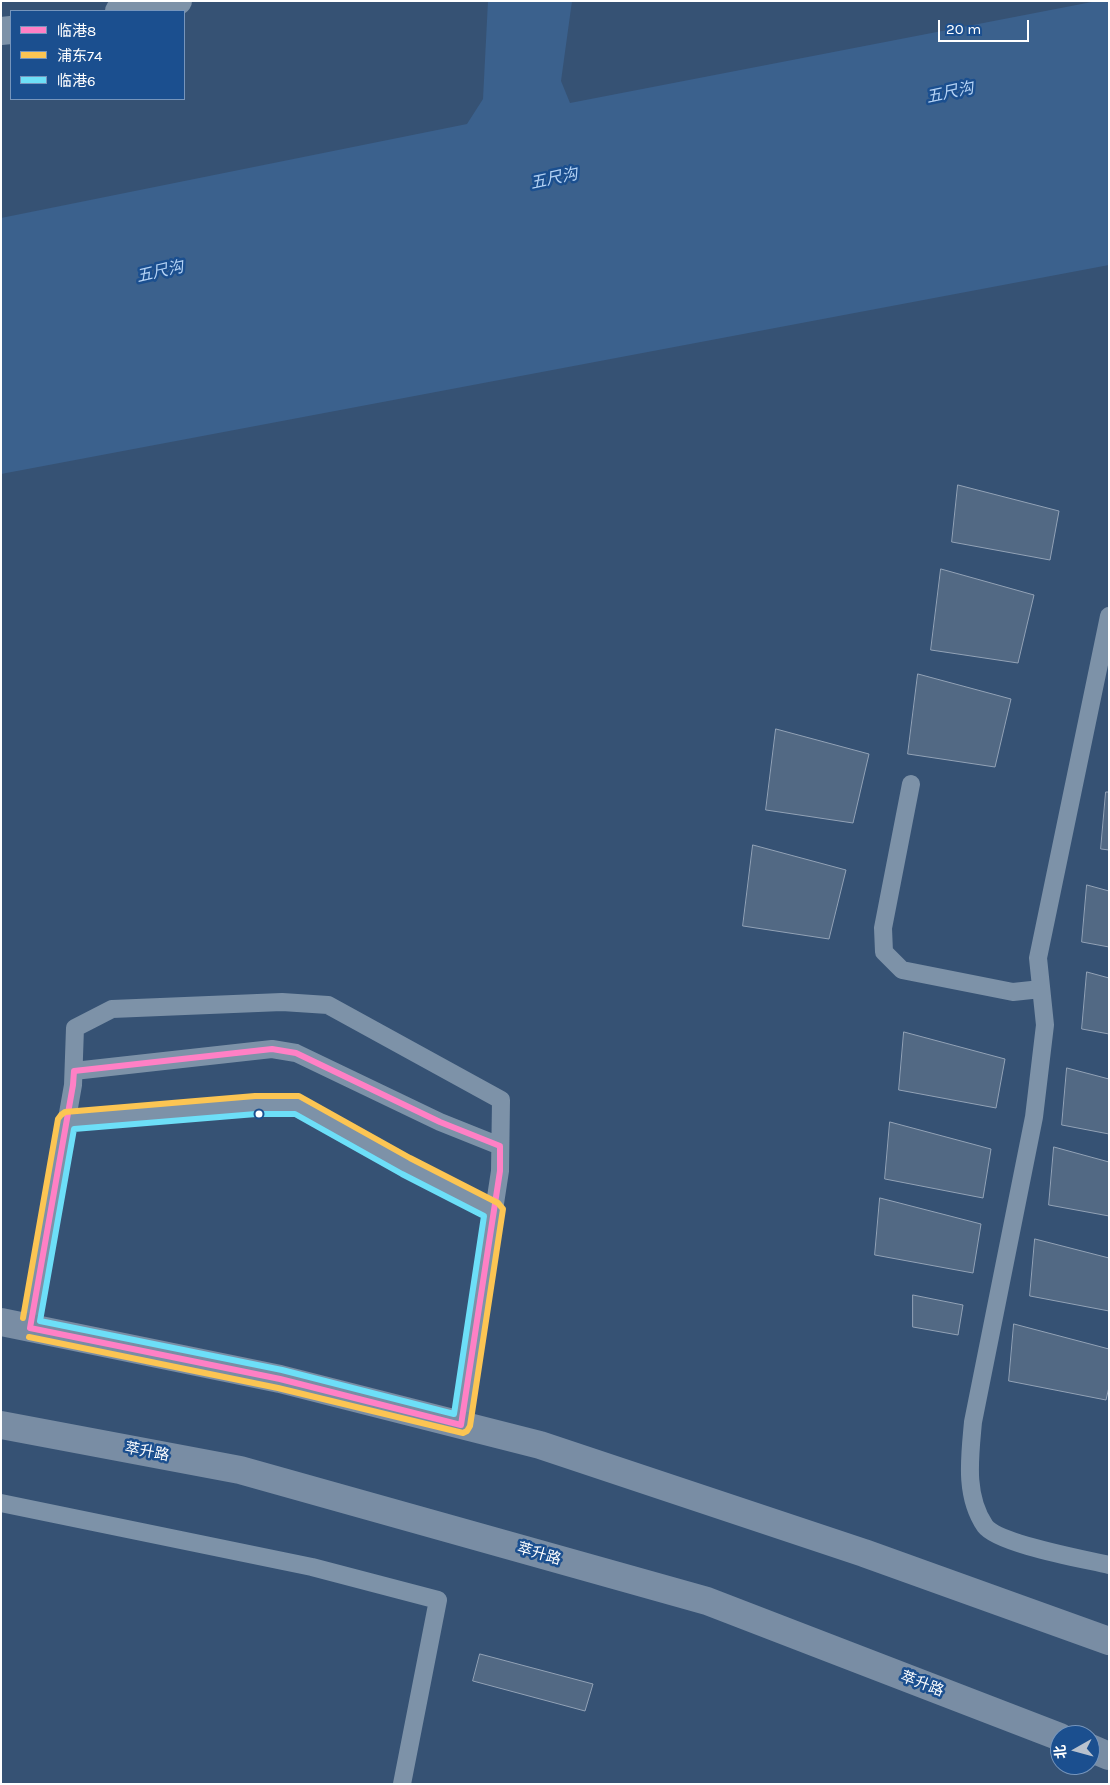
<!DOCTYPE html>
<meta charset="utf-8">
<style>
body{margin:0}
#map{position:relative;width:1110px;height:1785px;overflow:hidden;background:#365274;font-family:Karla,"Noto Sans SC",sans-serif}
canvas{display:block}
.frame{position:absolute;inset:0;border:2px solid #fff;pointer-events:none}
.legend{position:absolute;left:10px;top:10px;width:175px;height:90px;box-sizing:border-box;background:#1b4f8f;border:1px solid #7695bc;margin:0;padding:6px 9px;list-style:none;font-size:15px;color:#fff}
.legend li{display:flex;align-items:center;gap:10px;height:25px}
.legend b{width:25px;border:1px solid #7695bc}
.north{position:absolute;left:1050px;top:1725px;width:50px;height:50px;box-sizing:border-box;background:#1b4f8f;border:1px solid #7695bc;border-radius:50%;rotate:263deg;font-size:14px;font-weight:700;line-height:20px;text-align:center;color:#fff}
.north::after{content:'';display:block;margin:auto;width:18px;height:22px;background:#b9c2ce;clip-path:polygon(50% 0,100% 100%,50% 72%,0 100%)}
.scale{position:absolute;left:938px;top:20px;width:91px;height:22px;box-sizing:border-box;border:2px solid #fff;border-top:0;padding-left:6px;font-size:15px;line-height:18px;white-space:nowrap;color:#fff;-webkit-text-stroke:4px #1b4f8f;paint-order:stroke}
</style>
<div id="map">
<canvas width="1110" height="1785"></canvas>
<div class="frame"></div>
<ul class="legend">
<li><b style="height:6px;background:#ff80c5"></b>临港8</li>
<li><b style="height:6px;background:#fcc553"></b>浦东74</li>
<li><b style="height:6px;background:#6ddff8"></b>临港6</li>
</ul>
<div class="north">北</div>
<div class="scale">20 m</div>
</div>
<script>
const ctx = document.querySelector('canvas').getContext('2d');
ctx.lineJoin = 'round';
function fillPath(path, color) {
  ctx.fillStyle = color;
  ctx.fill(path, 'evenodd');
}
function stroke(path, color, width, dash) {
  ctx.strokeStyle = color;
  ctx.lineWidth = width;
  ctx.lineCap = dash ? 'butt' : 'round';
  ctx.setLineDash(dash || []);
  ctx.stroke(path);
}
function drawText(font, color, halo, rows, align = 'center') {
  ctx.font = font + ' Karla,"Noto Sans SC",sans-serif';
  ctx.lineWidth = 5;
  ctx.setLineDash([]);
  ctx.textBaseline = 'middle';
  ctx.strokeStyle = halo;
  ctx.fillStyle = color;
  for (const [text, x, y, turn = 0] of rows) {
    ctx.save();
    ctx.translate(x, y);
    ctx.rotate((+turn || 0) * Math.PI / 180);
    ctx.textAlign = isNaN(turn) ? turn : align;
    if (halo) ctx.strokeText(text, 0, 0);
    ctx.fillText(text, 0, 0);
    ctx.restore();
  }
}
fillPath(new Path2D(`
 M488,1H572L561,81L570,103L1097,1H1109V265L1,474V218L467,124L483,99Z`), '#3b618d');
const building = new Path2D(`
 M958,485L1059,511L1050,560L952,542Z
 M941,569L1034,595L1018,663L931,650Z
 M918,674L1011,699L995,767L908,754Z
 M776,729L869,754L853,823L766,810Z
 M1106,792H1109V850L1101,849Z
 M753,845L846,870L829,939L743,926Z
 M1087,885L1109,891V947L1082,942Z
 M1087,972L1109,978V1034L1082,1029Z
 M904,1032L1005,1059L996,1108L899,1090Z
 M1067,1068L1109,1079V1134L1062,1125Z
 M890,1122L991,1149L983,1198L885,1179Z
 M1054,1147L1109,1162V1216L1049,1205Z
 M880,1198L981,1224L973,1273L875,1255Z
 M1035,1239L1109,1258V1311L1030,1296Z
 M913,1295L963,1305L958,1335L913,1327Z
 M1014,1324L1109,1349V1387L1106,1400L1009,1381Z
 M480,1654L593,1684L585,1711L473,1681Z`);
fillPath(building, '#526984');
stroke(building, '#92a2b6', 1);
stroke(new Path2D(`
 M1109,616L1038,958L1045,1025L1034,1117L973,1422C970,1456 964,1495 985,1526C998,1544 1084,1559 1109,1565
 M911,784L883,928L884,952L902,970L1013,992L1041,989
 M74,1071L272,1049L296,1053L440,1122L500,1146
 M67,1121L256,1105H297L406,1166L494,1211
 M30,1328L73,1085L75,1028L112,1009L282,1002L328,1005L501,1100L500,1171L461,1425
 M1,1503L312,1567L438,1600L402,1784`), '#7d92a8', 18);
stroke(new Path2D(`
 M119,11L178,1
 M1,31L11,30`), '#7d92a8', 28);
stroke(new Path2D(`
 M1,1322L280,1379L540,1445L864,1553L1109,1641
 M1,1425L240,1470L707,1601L1060,1737
 M1090,1748L1109,1756`), '#798da4', 28);
stroke(new Path2D(`
 M272,1049L296,1053L440,1122L500,1146V1171L461,1425L280,1379L30,1328L73,1085L74,1071Z`), '#ff80c5', 6);
stroke(new Path2D(`
 M23,1318L58,1119L61,1115L65,1112L255,1096H299L410,1158L498,1203L503,1209L470,1426L467,1431L463,1433L278,1388L29,1337`), '#fcc553', 6);
stroke(new Path2D(`
 M256,1114H295L402,1174L484,1216L454,1414L282,1370L40,1321L74,1129Z`), '#6ddff8', 6);
for (const [x, y, r, color] of [
 [259,1114,4.5,"#fff"]
]) {
  const dot = new Path2D();
  dot.arc(x, y, r, 0, 2 * Math.PI);
  ctx.fillStyle = color;
  ctx.fill(dot);
  stroke(dot, '#1b4f8f', 2);
}
drawText('15px', '#fff', '#1b4f8f', [
 ["萃升路",147,1452,11],
 ["萃升路",539,1554,16],
 ["萃升路",922,1684,21]
]);
drawText('italic 16px', '#b5d3f5', '#1b4f8f', [
 ["五尺沟",950,93,-12],
 ["五尺沟",554,179,-12],
 ["五尺沟",160,272,-13]
]);
</script>
